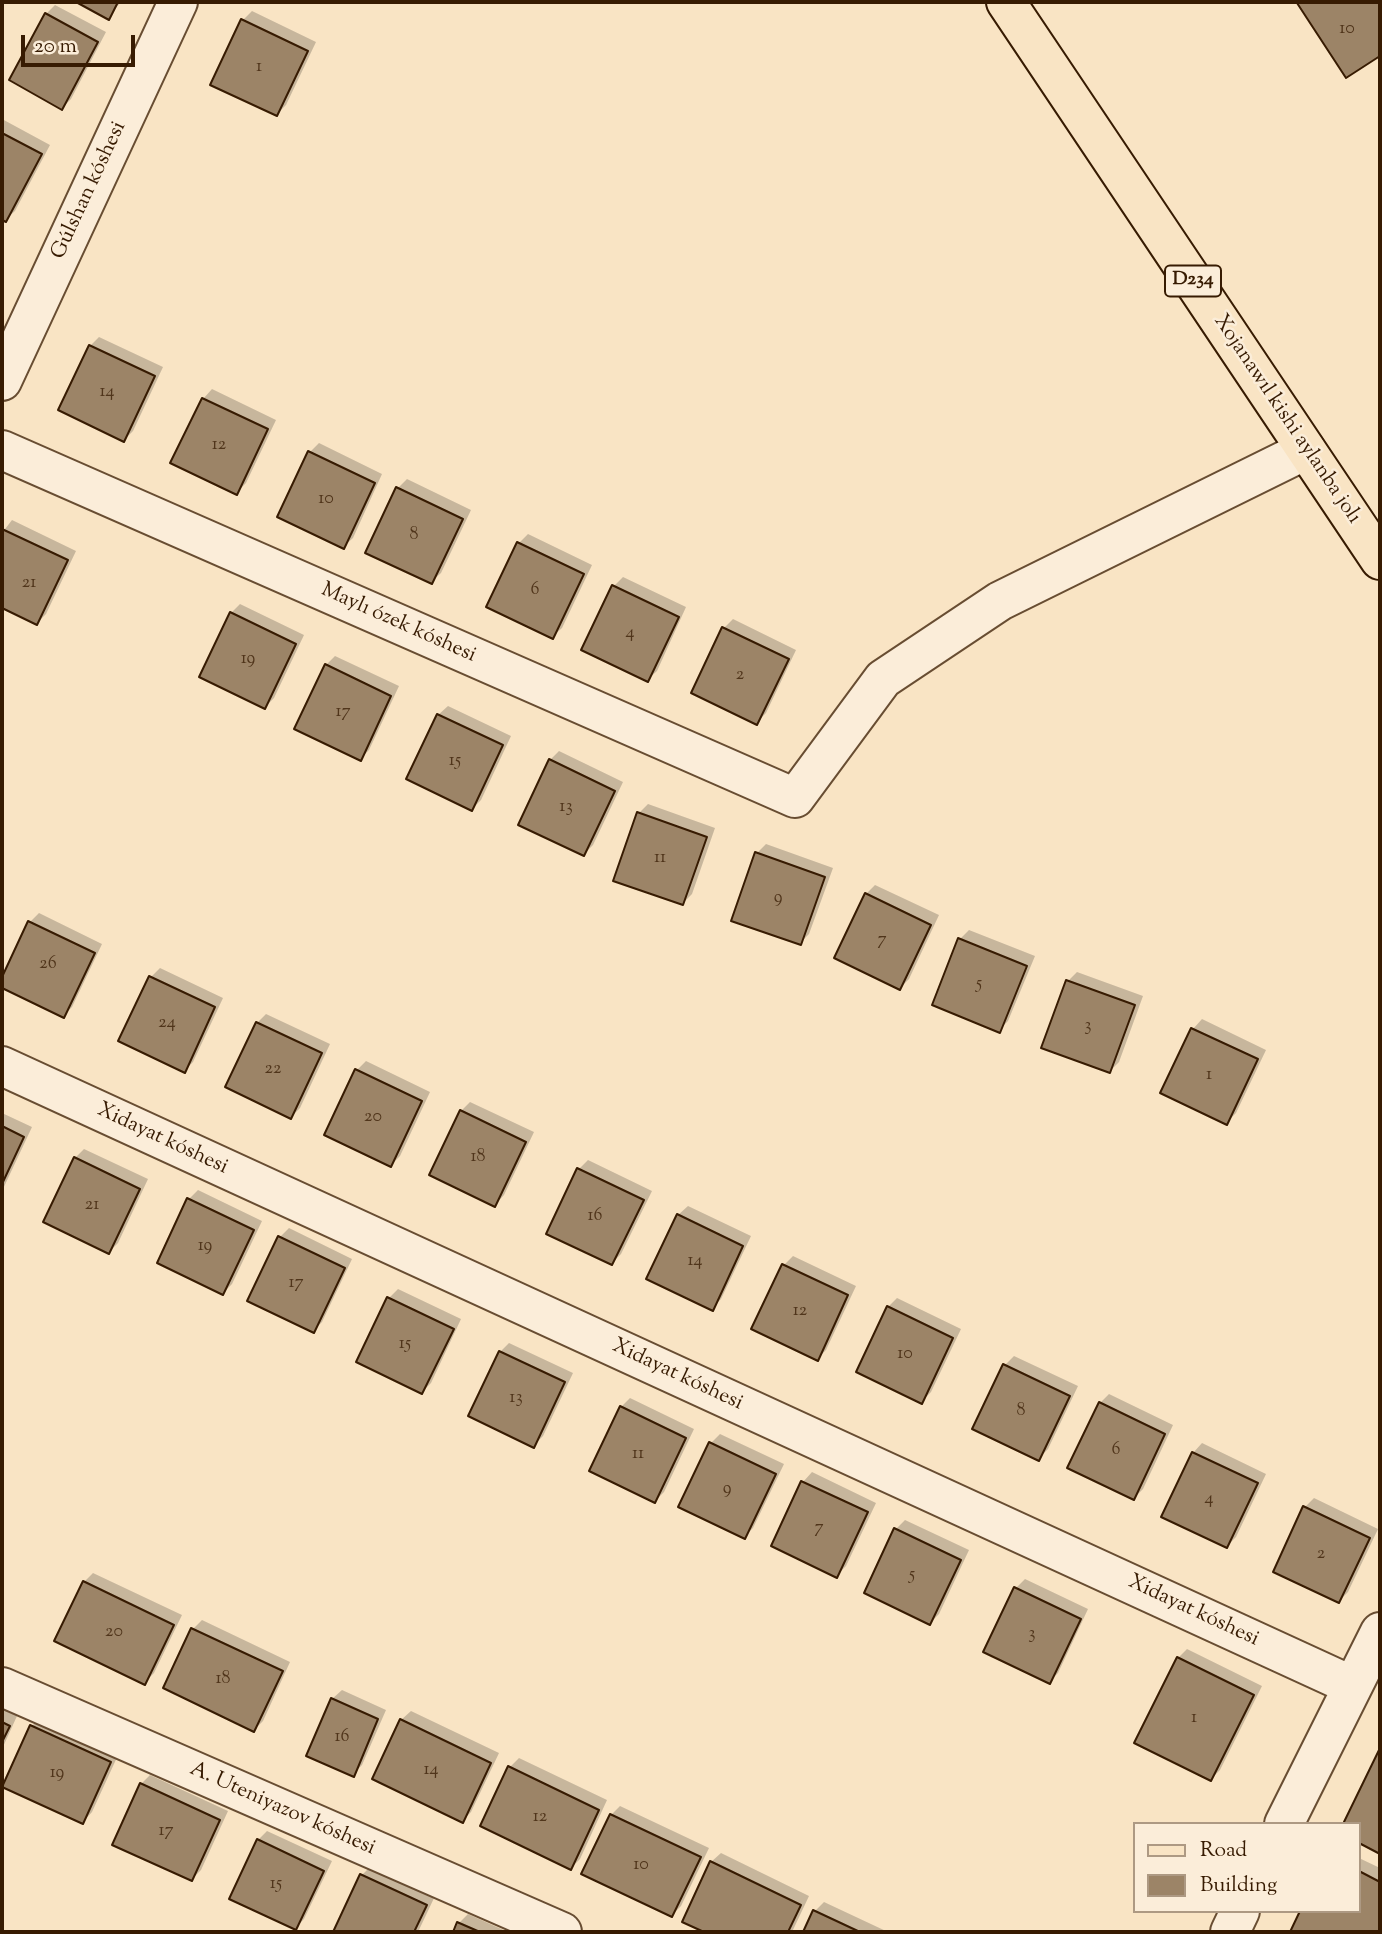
<!DOCTYPE html>
<meta charset="utf-8">
<style>
body{margin:0}
#map{position:relative;width:1382px;height:1934px;overflow:hidden;background:#f9e4c4;font-family:"Sorts Mill Goudy",serif}
canvas{display:block}
.frame{position:absolute;inset:0;border:4px solid #371b02;pointer-events:none}
.legend{position:absolute;left:1133px;top:1822px;width:228px;height:91px;box-sizing:border-box;background:#fbedd9;border:2px solid #ad9983;margin:0;padding:9px 12px;list-style:none;font-size:21px;color:#371b02}
.legend li{display:flex;align-items:center;gap:14px;height:35px}
.legend b{width:35px;border:2px solid #ad9983}
.scale{position:absolute;left:21px;top:35px;width:114px;height:32px;box-sizing:border-box;border:4px solid #371b02;border-top:0;padding-left:9px;font-size:21px;line-height:24px;white-space:nowrap;color:#371b02;-webkit-text-stroke:5px #fbedd9;paint-order:stroke}
</style>
<div id="map">
<canvas width="1382" height="1934"></canvas>
<div class="frame"></div>
<ul class="legend">
<li><b style="height:9px;background:#f9e4c4"></b>Road</li>
<li><b style="height:19px;background:#9c8467"></b>Building</li>
</ul>
<div class="scale">20 m</div>
</div>
<script>
const ctx = document.querySelector('canvas').getContext('2d');
ctx.lineJoin = 'round';
function fillPath(path, color) {
  ctx.fillStyle = color;
  ctx.fill(path, 'evenodd');
}
function stroke(path, color, width, dash) {
  ctx.strokeStyle = color;
  ctx.lineWidth = width;
  ctx.lineCap = dash ? 'butt' : 'round';
  ctx.setLineDash(dash || []);
  ctx.stroke(path);
}
function drawText(font, color, halo, rows, align = 'center') {
  ctx.font = font + ' "Sorts Mill Goudy",serif';
  ctx.lineWidth = 5;
  ctx.setLineDash([]);
  ctx.textBaseline = 'middle';
  ctx.strokeStyle = halo;
  ctx.fillStyle = color;
  for (const [text, x, y, turn = 0] of rows) {
    ctx.save();
    ctx.translate(x, y);
    ctx.rotate((+turn || 0) * Math.PI / 180);
    ctx.textAlign = isNaN(turn) ? turn : align;
    if (halo) ctx.strokeText(text, 0, 0);
    ctx.fillText(text, 0, 0);
    ctx.restore();
  }
}
fillPath(new Path2D(`
 M79,2H121L108,17Z
 M1301,2H1380V54L1347,76L1299,3Z
 M55,5L106,32L71,99L62,108L46,14Z
 M252,11L316,42L286,105L277,114L243,20Z
 M2,119L50,145L15,211L5,220L2,218Z
 M99,337L163,367L133,431L124,440L90,346Z
 M212,389L276,420L246,483L236,493L173,462L203,399Z
 M319,443L382,474L353,538L343,547L310,452Z
 M407,479L471,510L441,573L431,582L398,488Z
 M12,520L76,551L46,614L37,623L2,606V533Z
 M528,534L592,565L562,628L552,637L519,543Z
 M623,577L686,607L657,671L647,680L614,586Z
 M240,604L304,635L274,698L265,707L231,613Z
 M733,619L796,650L766,713L757,722L724,628Z
 M335,656L399,686L369,750L360,759L326,665Z
 M448,706L511,736L481,800L472,809L408,778L438,715Z
 M559,751L623,782L593,845L584,854L550,760Z
 M648,804L715,828L692,894L683,903L639,813Z
 M766,844L833,868L809,934L800,943L757,853Z
 M875,885L939,915L909,979L900,988L866,894Z
 M39,913L102,944L72,1007L63,1016L2,986V981L30,922Z
 M969,930L1035,956L1008,1021L999,1030L960,939Z
 M160,968L223,998L193,1062L184,1071L151,977Z
 M1077,972L1143,996L1119,1062L1110,1071L1068,981Z
 M266,1014L330,1044L300,1108L291,1117L257,1023Z
 M1202,1019L1266,1050L1236,1113L1227,1122L1163,1092L1193,1029Z
 M366,1061L430,1092L400,1156L391,1165L357,1070Z
 M470,1102L534,1132L504,1195L495,1205L461,1111Z
 M2,1113L32,1127L2,1191Z
 M84,1149L148,1179L118,1243L109,1252L75,1158Z
 M588,1160L652,1191L621,1254L612,1263L579,1169Z
 M198,1190L262,1221L232,1284L223,1293L189,1199Z
 M688,1206L751,1236L721,1299L712,1308L648,1278L678,1215Z
 M289,1228L352,1259L322,1322L313,1331L280,1237Z
 M793,1256L856,1286L826,1350L817,1359L784,1265Z
 M398,1289L461,1319L431,1383L422,1392L389,1298Z
 M897,1298L961,1329L931,1392L922,1401L888,1307Z
 M509,1343L573,1373L543,1436L534,1445L500,1352Z
 M1014,1356L1078,1386L1048,1449L1038,1459L975,1428L1005,1365Z
 M1109,1394L1173,1425L1143,1489L1134,1498L1100,1403Z
 M630,1398L694,1429L664,1492L655,1501L621,1407Z
 M720,1434L784,1464L753,1528L744,1537L711,1443Z
 M1202,1443L1266,1474L1236,1537L1227,1546L1163,1516L1193,1453Z
 M812,1472L876,1503L846,1566L837,1575L773,1545L803,1482Z
 M1314,1498L1378,1529L1348,1592L1339,1601L1305,1507Z
 M905,1520L969,1550L939,1614L930,1623L866,1592L896,1529Z
 M93,1573L182,1615L154,1673L145,1682L84,1582Z
 M1025,1579L1088,1609L1058,1673L1049,1682L1016,1588Z
 M202,1620L290,1662L263,1721L254,1730L193,1629Z
 M1187,1649L1262,1686L1220,1770L1211,1779L1178,1658Z
 M342,1690L386,1710L362,1765L353,1774L332,1699Z
 M2,1709L17,1716L2,1749Z
 M411,1711L499,1753L471,1812L462,1821L401,1720Z
 M41,1717L119,1753L92,1812L83,1822L32,1726Z
 M1380,1752V1852L1359,1841V1824H1345Z
 M519,1758L607,1800L580,1859L571,1868L510,1767Z
 M150,1775L228,1811L201,1870L192,1879L141,1784Z
 M620,1806L709,1848L681,1906L672,1915L611,1815Z
 M267,1831L332,1861L304,1919L295,1928L258,1840Z
 M721,1853L809,1896L792,1932H708L684,1921L711,1862Z
 M1359,1858L1380,1868V1932H1291L1302,1911H1359Z
 M371,1866L435,1896L418,1932H335L362,1875Z
 M824,1902L888,1932H805L815,1911Z
 M468,1914L508,1932H455L459,1923Z`), '#0003');
const building = new Path2D(`
 M76,2H118L109,20Z
 M1299,2H1380V56L1346,78L1297,3Z
 M45,13L98,42L62,110L9,80Z
 M241,19L308,51L277,116L210,85Z
 M2,133L42,154L6,222L2,220Z
 M89,345L155,376L124,442L58,410Z
 M202,398L268,429L237,495L170,463Z
 M308,451L375,483L344,549L277,517Z
 M396,487L463,519L432,584L365,553Z
 M2,529L68,560L37,625L2,608Z
 M517,542L584,574L553,639L486,607Z
 M612,585L679,617L648,682L581,650Z
 M230,612L296,644L265,709L199,677Z
 M722,627L789,659L757,725L691,693Z
 M325,664L391,696L361,761L294,729Z
 M437,714L503,745L472,811L406,779Z
 M549,759L615,791L584,856L518,825Z
 M637,812L707,837L683,905L613,881Z
 M755,852L825,877L801,945L731,921Z
 M865,893L931,925L900,990L834,958Z
 M28,921L95,953L64,1018L2,988V977Z
 M958,938L1027,966L1000,1033L932,1005Z
 M149,976L215,1007L185,1073L118,1041Z
 M1066,980L1135,1005L1110,1073L1041,1048Z
 M256,1022L322,1053L291,1119L225,1087Z
 M1191,1028L1258,1059L1227,1125L1160,1093Z
 M355,1069L422,1101L391,1167L324,1135Z
 M460,1110L526,1142L495,1207L429,1175Z
 M2,1126L24,1137L2,1184Z
 M74,1157L140,1189L109,1254L43,1222Z
 M577,1168L644,1200L612,1265L546,1234Z
 M187,1198L254,1230L223,1295L157,1263Z
 M677,1214L743,1246L713,1311L646,1279Z
 M278,1236L345,1268L314,1333L247,1301Z
 M782,1264L848,1295L818,1361L751,1329Z
 M387,1297L454,1329L422,1394L356,1362Z
 M887,1306L953,1338L922,1404L856,1372Z
 M499,1351L565,1382L534,1448L468,1416Z
 M1003,1364L1070,1396L1039,1461L972,1429Z
 M1099,1402L1165,1434L1134,1500L1067,1468Z
 M620,1406L686,1438L655,1503L589,1471Z
 M709,1442L776,1474L745,1539L678,1507Z
 M1192,1452L1258,1483L1227,1548L1161,1517Z
 M801,1481L868,1512L837,1578L771,1546Z
 M1303,1506L1370,1538L1339,1603L1273,1572Z
 M894,1528L961,1560L930,1625L864,1593Z
 M83,1581L174,1625L145,1685L54,1641Z
 M1014,1587L1081,1619L1050,1684L983,1652Z
 M191,1628L283,1671L254,1732L163,1688Z
 M1177,1657L1254,1695L1211,1781L1134,1743Z
 M331,1698L378,1719L354,1777L306,1756Z
 M400,1719L491,1763L463,1823L372,1779Z
 M2,1722L10,1726L2,1742Z
 M30,1725L111,1762L83,1824L2,1787Z
 M1380,1748V1854L1359,1843V1824H1343Z
 M508,1766L599,1810L571,1870L480,1826Z
 M140,1783L220,1820L192,1881L112,1845Z
 M610,1814L701,1857L672,1917L581,1874Z
 M257,1839L324,1871L296,1930L229,1899Z
 M710,1861L801,1905L788,1932H704L682,1922Z
 M1359,1871L1380,1882V1932H1290L1300,1911H1359Z
 M360,1874L427,1905L414,1932H333Z
 M813,1910L860,1932H803Z
 M457,1922L480,1932H453Z`);
fillPath(building, '#9c8467');
stroke(building, '#371b02', 2);
const minor = new Path2D(`
 M2,381L178,2
 M2,450L795,798L883,679L1000,601L1306,450
 M2,1066L1353,1686
 M2,1687L562,1932
 M1284,1824L1380,1632
 M1230,1932L1240,1911`);
const primary = new Path2D(`
 M1006,2L1380,560`);
stroke(minor, '#684d32', 42);
stroke(primary, '#371b02', 42);
stroke(minor, '#fbedd9', 38);
stroke(primary, '#f9e4c4', 38);
drawText('18px', '#50351b', null, [
 ["10",1347,30],
 ["1",259,68],
 ["14",107,393],
 ["12",219,446],
 ["10",326,500],
 ["8",414,536],
 ["21",29,584],
 ["6",535,591],
 ["4",630,634],
 ["19",248,660],
 ["2",740,676],
 ["17",343,713],
 ["15",455,762],
 ["13",566,808],
 ["11",660,859],
 ["9",778,899],
 ["7",882,941],
 ["26",48,965],
 ["5",979,985],
 ["24",167,1024],
 ["3",1088,1027],
 ["22",273,1070],
 ["1",1209,1076],
 ["20",373,1118],
 ["18",478,1158],
 ["21",92,1206],
 ["16",595,1217],
 ["19",205,1247],
 ["14",695,1262],
 ["17",296,1284],
 ["12",800,1312],
 ["15",405,1345],
 ["10",905,1355],
 ["13",516,1399],
 ["8",1021,1412],
 ["6",1116,1451],
 ["11",638,1455],
 ["9",727,1490],
 ["4",1209,1500],
 ["7",819,1529],
 ["2",1321,1555],
 ["5",912,1576],
 ["20",114,1633],
 ["3",1032,1635],
 ["18",223,1680],
 ["1",1194,1719],
 ["16",342,1738],
 ["14",431,1771],
 ["19",57,1774],
 ["12",540,1818],
 ["17",166,1832],
 ["10",641,1866],
 ["15",276,1885]
]);
for (const [x, y, w] of [
 [1193,281,56]
]) {
  const box = new Path2D();
  box.roundRect(x - w / 2, y - 15.5, w, 31, 5);
  ctx.fillStyle = '#fbedd9';
  ctx.fill(box);
  stroke(box, '#371b02', 2);
}
drawText('bold 19px', '#371b02', null, [
 ["D234",1193,281]
]);
drawText('21px', '#371b02', '#fbedd9', [
 ["Gúlshan kóshesi",90,191,-65],
 ["Xojanawıl kishi aylanba jolı",1286,420,56],
 ["Maylı ózek kóshesi",398,624,24],
 ["Xidayat kóshesi",162,1140,25],
 ["Xidayat kóshesi",677,1376,25],
 ["Xidayat kóshesi",1193,1612,25],
 ["A. Uteniyazov kóshesi",282,1810,24]
]);
</script>
